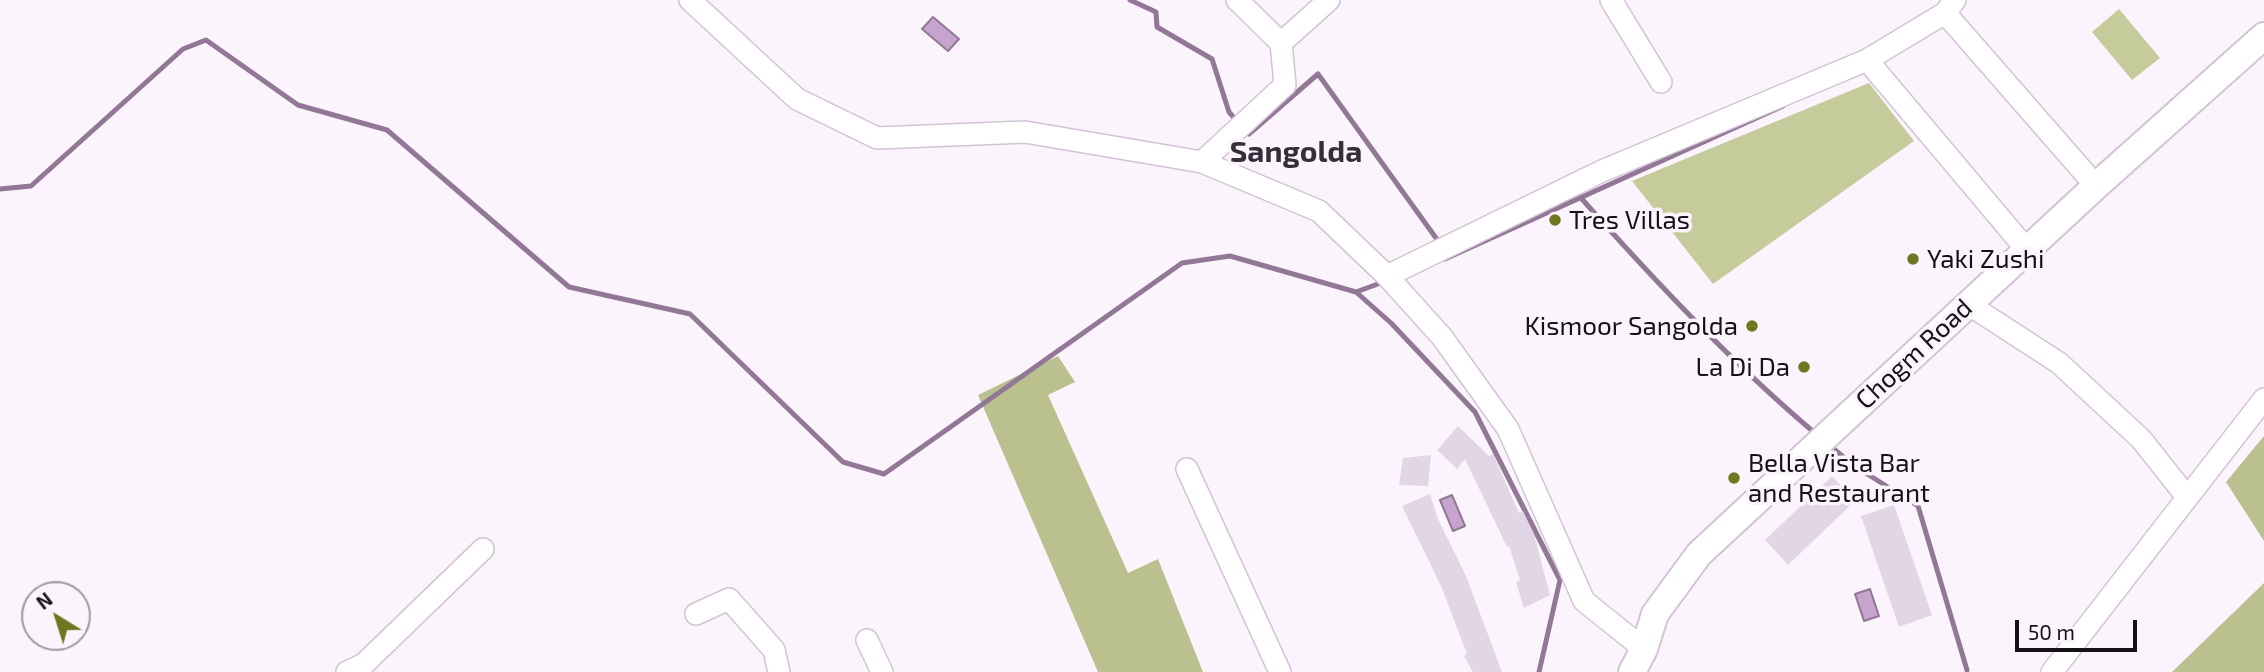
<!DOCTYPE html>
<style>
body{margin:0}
#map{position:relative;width:2264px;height:672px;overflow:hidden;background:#fcf4fd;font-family:"Exo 2",sans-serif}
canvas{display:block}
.north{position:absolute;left:21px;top:581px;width:70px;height:70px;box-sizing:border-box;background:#fcf4fd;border:2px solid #a099a1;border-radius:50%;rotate:322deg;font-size:19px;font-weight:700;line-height:28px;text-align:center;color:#151116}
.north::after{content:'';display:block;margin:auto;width:24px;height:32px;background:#707720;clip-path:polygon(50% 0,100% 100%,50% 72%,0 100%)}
.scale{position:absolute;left:2015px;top:620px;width:122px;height:32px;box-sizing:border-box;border:4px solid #151116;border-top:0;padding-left:9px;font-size:21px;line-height:24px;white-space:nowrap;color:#151116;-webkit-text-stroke:5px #fcf4fd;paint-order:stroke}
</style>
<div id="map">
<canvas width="2264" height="672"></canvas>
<div class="north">N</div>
<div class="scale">50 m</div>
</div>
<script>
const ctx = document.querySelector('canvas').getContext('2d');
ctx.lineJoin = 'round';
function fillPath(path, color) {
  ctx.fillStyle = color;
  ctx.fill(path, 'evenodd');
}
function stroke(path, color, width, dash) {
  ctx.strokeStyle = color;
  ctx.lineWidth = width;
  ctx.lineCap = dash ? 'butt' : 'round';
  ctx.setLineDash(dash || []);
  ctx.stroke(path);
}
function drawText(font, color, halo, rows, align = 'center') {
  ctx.font = font + ' "Exo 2",sans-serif';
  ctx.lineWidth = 7;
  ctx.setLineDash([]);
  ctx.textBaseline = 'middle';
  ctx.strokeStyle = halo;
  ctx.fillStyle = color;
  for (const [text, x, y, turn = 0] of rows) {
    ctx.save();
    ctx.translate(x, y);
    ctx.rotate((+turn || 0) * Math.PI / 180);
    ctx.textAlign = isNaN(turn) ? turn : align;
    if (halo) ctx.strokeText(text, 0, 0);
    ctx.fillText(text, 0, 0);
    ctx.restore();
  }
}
fillPath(new Path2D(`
 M2119,9L2160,58L2132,80L2092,32Z
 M1869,83L1914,141L1713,284L1632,181Z`), '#c5cb9b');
fillPath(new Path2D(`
 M1058,356L1075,382L1048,395L1128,573L1158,559L1203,672H1098L978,395Z
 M2264,436V541L2226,482Z
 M2264,583V672H2172Z`), '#bac18e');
const water = new Path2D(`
 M933,17L959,39L948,51L922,29Z
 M1452,495L1465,526L1453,531L1440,500Z
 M1870,589L1879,616L1864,621L1855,594Z`);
fillPath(water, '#c7a4cd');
stroke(water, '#927896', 2);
stroke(new Path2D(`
 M1130,0L1156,12L1157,27L1212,59L1229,112L1237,121
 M1244,128L1249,134L1318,74L1441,245
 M0,189L31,186L183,49L206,40L298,105L387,130L569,287L690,314L843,462L884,474L1182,263L1230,256L1356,292L1391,323L1475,412L1560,580L1539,672
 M1581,198C1655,281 1731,362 1816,434
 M1445,259L1783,106
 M1356,292L1386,281
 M1829,445L1853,465L1918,506L1967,670`), '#927896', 5);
fillPath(new Path2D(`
 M1458,426L1489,456L1493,454L1519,513L1523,511L1534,534L1550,595L1524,608L1516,582L1520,580L1509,546L1507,547L1465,459L1457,469L1437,450Z
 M1431,455L1428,486L1399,485L1403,458Z
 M1832,476L1855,501L1788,565L1765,540Z
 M1430,494L1438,519L1466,576L1502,672H1473L1464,656L1467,654L1441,586L1402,506Z
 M1894,505L1932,615L1899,627L1861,516Z`), '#e2d5e5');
const minor = new Path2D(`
 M690,0L797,99L877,138L1025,132L1202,162L1319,211L1387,276L1442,337L1508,429L1584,601L1644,649
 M1237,0L1281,43
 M1611,0L1661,82
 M1945,13L2096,186
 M1867,60L2027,250
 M1202,162L1285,85L1281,43L1329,0
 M1387,276L1602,171L1867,60L1945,13L1955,0
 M1968,304L2059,363L2141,439L2187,497
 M1187,469L1280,672
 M696,614L729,599L774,650L779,672
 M867,640L882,672
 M347,672L364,664L483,549
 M2052,672L2264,399`);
const major = new Path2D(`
 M1632,672L1644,649L1655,614L1699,554L2096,186L2264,36`);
stroke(minor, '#d1c4d3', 24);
stroke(major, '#d1c4d3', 30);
stroke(minor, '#fff', 21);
stroke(major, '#fff', 26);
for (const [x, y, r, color] of [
 [1555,220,7,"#707720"],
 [1913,259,7,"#707720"],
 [1752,326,7,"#707720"],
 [1804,367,7,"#707720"],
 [1734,478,7,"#707720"]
]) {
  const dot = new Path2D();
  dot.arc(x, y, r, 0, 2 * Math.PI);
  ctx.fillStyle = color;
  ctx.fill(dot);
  stroke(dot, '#fcf4fd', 2.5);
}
drawText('26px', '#151116', '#fcf4fd', [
 ["Tres Villas",1569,220],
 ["Yaki Zushi",1927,259],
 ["Kismoor Sangolda",1738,326,"right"],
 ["La Di Da",1790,367,"right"],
 ["Bella Vista Bar",1748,463],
 ["and Restaurant",1748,493]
], 'left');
drawText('26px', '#151116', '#fcf4fd', [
 ["Chogm Road",1914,354,-43]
]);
drawText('bold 30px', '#372d38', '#fcf4fd', [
 ["Sangolda",1296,152]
]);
</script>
